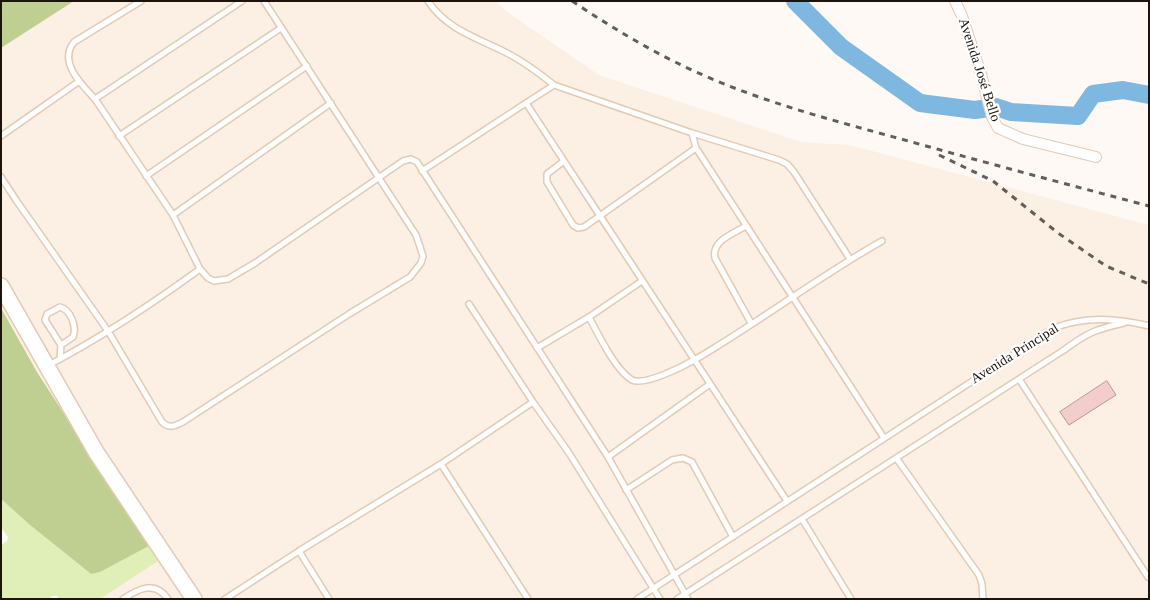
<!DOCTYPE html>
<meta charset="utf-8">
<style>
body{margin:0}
#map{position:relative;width:1150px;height:600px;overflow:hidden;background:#fff9f5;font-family:Georgia,serif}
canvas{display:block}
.frame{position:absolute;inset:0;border:2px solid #1c130c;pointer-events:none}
</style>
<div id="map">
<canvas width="1150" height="600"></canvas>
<div class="frame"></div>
</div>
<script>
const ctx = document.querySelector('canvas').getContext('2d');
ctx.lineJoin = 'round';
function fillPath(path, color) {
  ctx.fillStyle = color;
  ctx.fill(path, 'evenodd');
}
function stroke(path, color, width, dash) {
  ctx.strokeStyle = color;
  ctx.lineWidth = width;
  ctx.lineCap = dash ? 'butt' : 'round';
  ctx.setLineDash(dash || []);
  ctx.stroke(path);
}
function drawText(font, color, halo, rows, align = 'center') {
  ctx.font = font + ' Georgia,serif';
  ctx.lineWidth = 4.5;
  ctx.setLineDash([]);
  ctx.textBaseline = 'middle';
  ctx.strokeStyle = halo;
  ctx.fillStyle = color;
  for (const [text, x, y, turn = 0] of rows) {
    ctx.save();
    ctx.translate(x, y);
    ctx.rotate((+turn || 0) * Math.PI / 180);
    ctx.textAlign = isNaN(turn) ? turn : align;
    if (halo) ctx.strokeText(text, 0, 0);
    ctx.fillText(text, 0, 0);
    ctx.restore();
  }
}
fillPath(new Path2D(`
 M74,1H496L507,12L599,75L801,142L850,145L1149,225V599H100L158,560L37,372L1,308V48Z`), '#fcefe4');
fillPath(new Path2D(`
 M1,499L30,525L91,574L100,572L149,546L158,561L100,599H59L57,596H53L48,599H1V545L7,541L8,537L1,527Z`), '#e0eeb7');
fillPath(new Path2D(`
 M1,1H74L1,48Z
 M1,308L37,372L149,546L100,572L91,574L30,525L1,499Z`), '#bfcf92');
stroke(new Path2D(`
 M795,1L841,47L920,103L975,110L996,107L1011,112L1078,116L1093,94L1123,90L1149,95`), '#7eb7df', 18);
const building = new Path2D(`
 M1107,381L1116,395L1069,425L1060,412Z`);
fillPath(building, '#f2cdcb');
stroke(building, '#b99796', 1);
const lane = new Path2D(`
 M242,1L95,99L173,215L200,269L208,278L214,281L228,279L255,263L403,161L411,159L417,162L608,457L688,599
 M428,1C446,29 477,38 505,52C523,61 539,73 554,85
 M95,99C81,84 58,62 74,42L141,1
 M526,103L554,85L692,133L696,148L884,438
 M692,133L779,160L787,164L794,172L850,259
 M1,136L78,82
 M119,136L281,28
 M564,161L547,174V182L573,225L578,228L584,227L696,148
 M422,171L526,103L787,501
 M146,176L307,66
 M1,177L16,200L108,331L162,422C169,429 175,426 183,422L349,314L410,277L421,263L423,256L416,235L264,1
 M173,215L331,103
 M746,226C734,233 711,241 715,258L751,323
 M469,304L533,402L569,453L660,599
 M589,317C598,334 616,371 632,380C645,386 684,366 696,359C759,322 818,277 882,241
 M537,348L589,317L642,281
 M60,359L61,345L45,320L47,314L60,307C71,310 77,327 73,337L61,345
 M49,365C102,337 152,304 200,269
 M1019,379L1148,577
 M608,457L710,384
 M897,459L979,575L982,584L983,599
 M441,464L528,599
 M626,490L672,460L683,458L692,462L733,537
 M802,519L851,599
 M299,551L329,599
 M123,599C138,589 155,580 168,599
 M225,599L299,551L441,464L533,402
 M637,599L1054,328C1085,316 1116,318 1149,326
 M677,599L1064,350C1087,333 1096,329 1124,323`);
const street = new Path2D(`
 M955,1L962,16L981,74L992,117L998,128L1023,139L1096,157`);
const secondary = new Path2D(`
 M1,286L96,452L194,599`);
stroke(lane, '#e4c9b4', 8);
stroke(street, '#e4c9b4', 12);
stroke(secondary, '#e4c9b4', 18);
stroke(lane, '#fff', 5);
stroke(street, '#fff', 10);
stroke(secondary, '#fff', 15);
stroke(new Path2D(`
 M572,1C614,29 657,55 703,75C766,103 835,121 901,139C983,162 1066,184 1149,206
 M939,155L993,181L1058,233L1106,266L1149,284`), '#655d57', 3, [6, 6]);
drawText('14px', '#1c130c', '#fff', [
 ["Avenida José Bello",979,70,72],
 ["Avenida Principal",1015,354,-32]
]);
</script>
